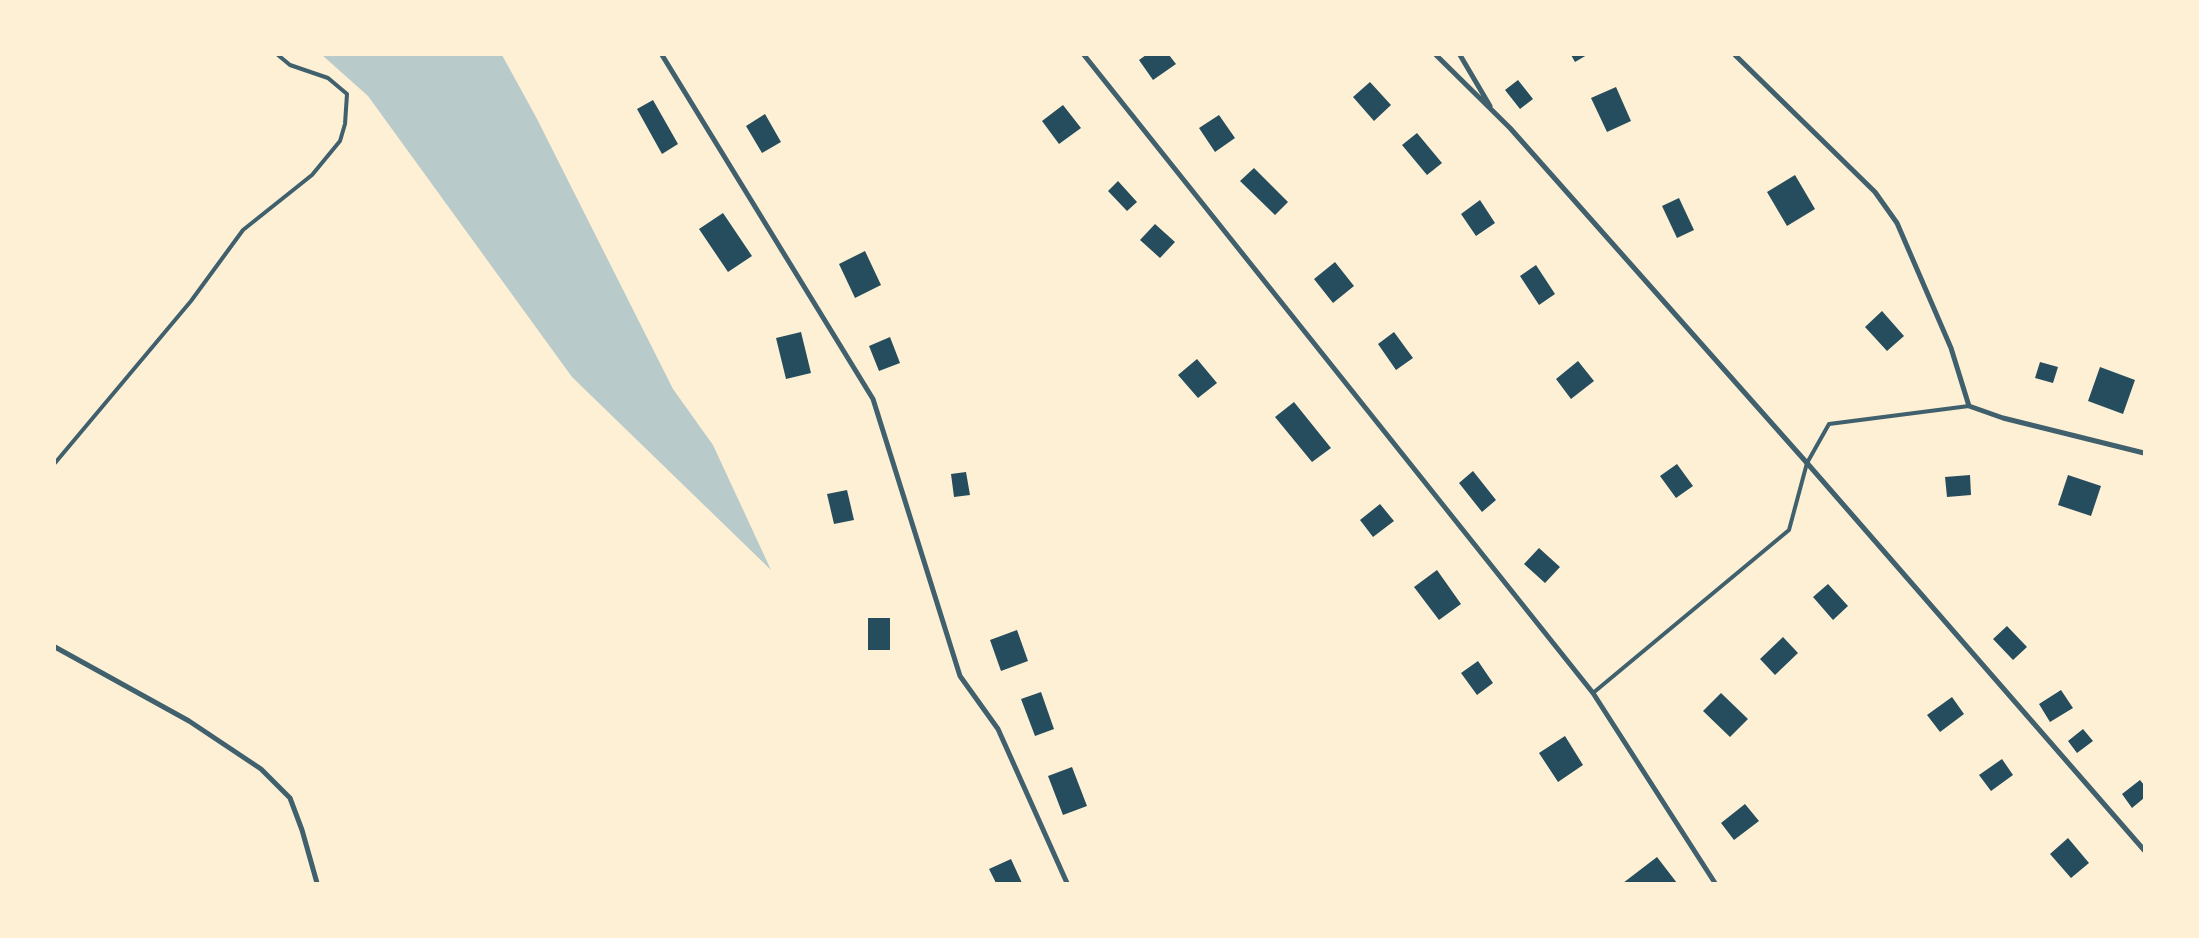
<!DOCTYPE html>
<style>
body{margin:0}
#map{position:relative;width:2199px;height:938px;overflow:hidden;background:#fdf0d5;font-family:Mulish,sans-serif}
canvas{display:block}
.frame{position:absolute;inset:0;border:56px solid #fdf0d5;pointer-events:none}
</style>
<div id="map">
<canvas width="2199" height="938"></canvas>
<div class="frame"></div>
</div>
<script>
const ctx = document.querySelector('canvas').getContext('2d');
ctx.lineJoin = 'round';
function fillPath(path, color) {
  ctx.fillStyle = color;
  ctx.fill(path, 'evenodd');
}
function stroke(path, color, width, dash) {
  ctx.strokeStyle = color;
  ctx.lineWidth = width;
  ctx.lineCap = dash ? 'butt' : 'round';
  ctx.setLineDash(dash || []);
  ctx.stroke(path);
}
fillPath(new Path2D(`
 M322,55H502L536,117L673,389L713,445L771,570L572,377L368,96Z`), '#b9caca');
fillPath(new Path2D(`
 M1146,55H1169L1176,64L1153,80L1139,60Z
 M1571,55H1587L1575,62Z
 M1518,80L1533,99L1520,109L1505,90Z
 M1370,82L1391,105L1374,121L1353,97Z
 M1616,87L1631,121L1607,132L1591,98Z
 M653,100L678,144L662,154L637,109Z
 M1063,105L1081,128L1059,144L1042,121Z
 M765,114L781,142L762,153L746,126Z
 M1219,115L1235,138L1215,152L1199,128Z
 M1417,133L1442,163L1427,175L1402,145Z
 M1254,168L1288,202L1275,215L1240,181Z
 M1795,175L1815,209L1787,226L1767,192Z
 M1118,181L1137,202L1127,211L1108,191Z
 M1679,198L1694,230L1677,238L1662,206Z
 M1480,200L1495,223L1476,236L1461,214Z
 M723,213L752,256L728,272L699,229Z
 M1155,224L1175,242L1160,258L1140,240Z
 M865,251L881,285L855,298L839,264Z
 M1335,262L1354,286L1333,303L1314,279Z
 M1536,265L1555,294L1539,305L1520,276Z
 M1882,311L1904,336L1887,351L1865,327Z
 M801,332L811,373L786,379L776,338Z
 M1394,332L1413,358L1396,370L1378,344Z
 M890,337L900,363L879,371L869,346Z
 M1197,359L1217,383L1198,398L1178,375Z
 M1578,361L1594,381L1571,399L1556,379Z
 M2040,362L2058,367L2053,383L2035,378Z
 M2100,367L2135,380L2123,414L2088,401Z
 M1294,402L1331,448L1312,462L1275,417Z
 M1677,464L1693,486L1676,498L1660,476Z
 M1473,471L1496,500L1482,512L1459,483Z
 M966,472L970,495L954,497L951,474Z
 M1970,475L1971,495L1947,497L1945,477Z
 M2068,475L2101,486L2091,516L2058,505Z
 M847,490L854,520L834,524L827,494Z
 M1380,504L1394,521L1373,537L1360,520Z
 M1539,548L1560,567L1545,583L1524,564Z
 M1437,570L1461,604L1439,620L1414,587Z
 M1828,584L1848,606L1833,620L1813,597Z
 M868,618H890V650H868Z
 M2007,626L2027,647L2013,660L1993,639Z
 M1017,630L1028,661L1001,671L990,640Z
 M1783,637L1798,653L1775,675L1760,659Z
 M1478,661L1493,683L1477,695L1461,673Z
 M2061,690L2073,708L2050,722L2039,704Z
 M1041,692L1054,729L1035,736L1021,699Z
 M1721,693L1748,719L1730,737L1703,711Z
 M1952,697L1964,714L1940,732L1927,715Z
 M2083,729L2093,741L2077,753L2068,741Z
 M1565,736L1583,765L1558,782L1539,753Z
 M2002,759L2013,775L1991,791L1979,775Z
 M1072,767L1087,806L1063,815L1048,776Z
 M2140,780L2144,785V798L2132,808L2122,794Z
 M1745,804L1759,821L1734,840L1721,823Z
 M2068,838L2089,863L2071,878L2050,854Z
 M1657,857L1677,883H1623Z
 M1011,859L1022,883H996L989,869Z`), '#264d5e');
stroke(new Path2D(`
 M55,463L191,301L243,230L312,175L340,141L345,124L347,94L328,78L290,65L278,55
 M1593,693L1789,530L1807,463L1829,424L1969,406`), '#3f606c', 4);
stroke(new Path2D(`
 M662,55L873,399L960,676L998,729L1067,883
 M1084,55L1593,693L1715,883
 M1436,55L1510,128L1807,463L2144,850
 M1460,55L1490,106
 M1735,55L1875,192L1897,223L1951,348L1969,406L2003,418L2144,453
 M55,647L189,721L261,769L290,798L302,830L317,883`), '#3f606c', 5);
</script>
